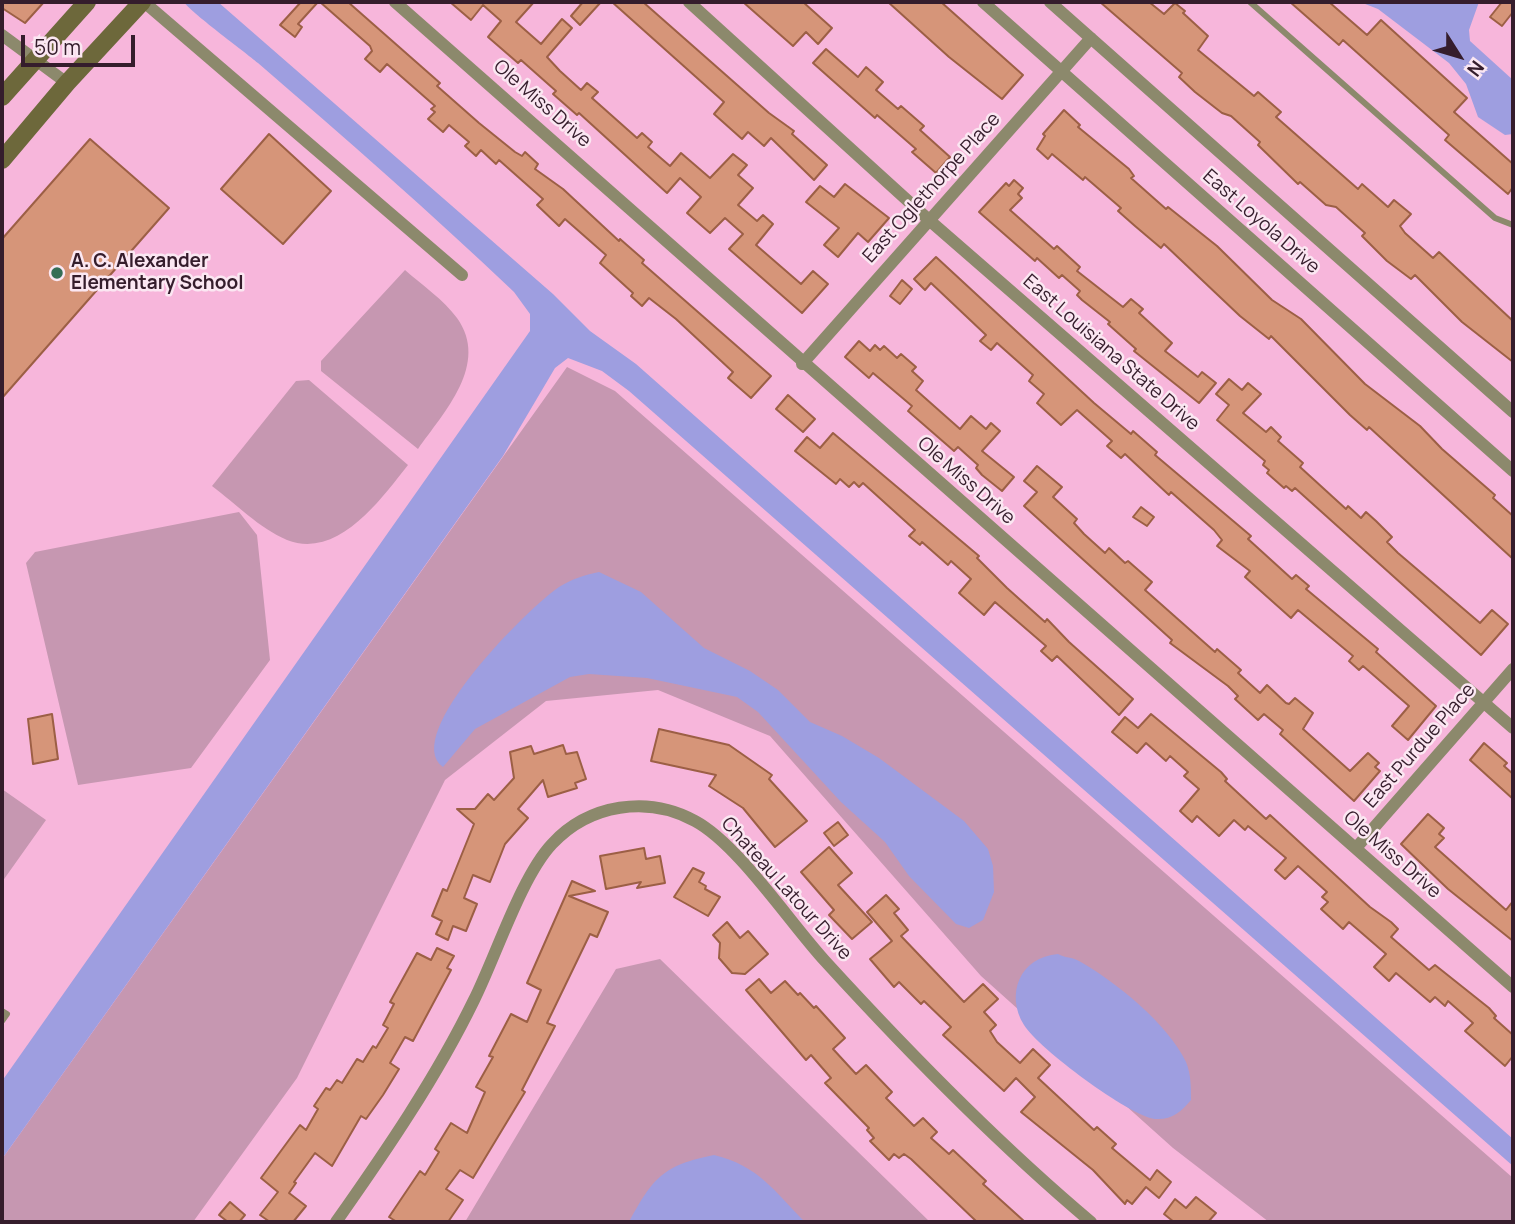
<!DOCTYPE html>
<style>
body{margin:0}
#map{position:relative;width:1515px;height:1224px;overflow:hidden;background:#f7b6db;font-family:Manrope,sans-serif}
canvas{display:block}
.frame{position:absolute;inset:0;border:4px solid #351d2c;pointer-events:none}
.north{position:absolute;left:1424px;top:21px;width:70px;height:70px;-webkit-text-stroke:5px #fbe7f2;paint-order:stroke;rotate:127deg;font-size:19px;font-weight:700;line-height:28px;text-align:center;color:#351d2c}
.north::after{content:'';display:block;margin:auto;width:24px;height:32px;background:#351d2c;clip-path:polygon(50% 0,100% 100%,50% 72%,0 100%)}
.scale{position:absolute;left:21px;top:35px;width:114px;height:32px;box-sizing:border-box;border:4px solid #351d2c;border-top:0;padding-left:9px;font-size:21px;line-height:24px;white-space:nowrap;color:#351d2c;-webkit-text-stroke:5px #fbe7f2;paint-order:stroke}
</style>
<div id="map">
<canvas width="1515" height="1224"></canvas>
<div class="frame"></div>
<div class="north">N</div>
<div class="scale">50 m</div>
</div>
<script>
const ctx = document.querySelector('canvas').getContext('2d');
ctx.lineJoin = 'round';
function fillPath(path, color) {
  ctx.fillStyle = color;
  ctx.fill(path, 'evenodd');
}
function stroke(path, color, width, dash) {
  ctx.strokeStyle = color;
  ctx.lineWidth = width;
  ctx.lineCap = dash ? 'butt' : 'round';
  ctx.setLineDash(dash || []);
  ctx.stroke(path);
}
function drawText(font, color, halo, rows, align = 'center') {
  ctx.font = font + ' Manrope,sans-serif';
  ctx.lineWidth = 5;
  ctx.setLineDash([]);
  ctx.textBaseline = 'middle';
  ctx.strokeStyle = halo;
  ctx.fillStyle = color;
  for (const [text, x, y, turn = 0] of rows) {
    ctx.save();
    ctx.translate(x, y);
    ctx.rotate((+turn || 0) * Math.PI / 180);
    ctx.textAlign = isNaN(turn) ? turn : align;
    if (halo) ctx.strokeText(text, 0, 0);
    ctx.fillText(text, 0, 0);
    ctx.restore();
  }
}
fillPath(new Path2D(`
 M405,270C422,285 444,300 457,318C490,364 444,412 418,449L321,371V361Z
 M567,367L615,391L1513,1178V1222H1269L1173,1148L981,976L770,736L658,690L546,701L445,780L297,1078L193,1222H2V1159Z
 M309,380L408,465C381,499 338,560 287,540C259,528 236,504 212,486L296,381Z
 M239,512L257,535L270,660L191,768L78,785L26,563L35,552Z
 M2,789L46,820L2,882Z
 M660,959L930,1222H465L616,969Z`), '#c697b1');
fillPath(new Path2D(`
 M184,2H218L553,294L590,331L636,364L1513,1139V1166L629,391L602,371L568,358L555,368L503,456L2,1159V1081L530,331V314L514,292C431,213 345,138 258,63C245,52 189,11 184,2Z
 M1360,2H1479L1469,30L1470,41L1513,80V134L1505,135L1478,117L1466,84L1449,63L1378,9Z
 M599,572L641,592L704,648L750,671L778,690L810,722L842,736L879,758L964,821L988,849L993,866L994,892L983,920L969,928L956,924L909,876L885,842L841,802L758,712L737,697L647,678L589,674L570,677L475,729L443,767C400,735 529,607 559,587C572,579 584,575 599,572Z
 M1058,954C1065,958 1072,957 1079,961C1115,981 1168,1024 1186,1062C1191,1074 1191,1087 1191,1100C1181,1112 1172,1120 1155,1119C1129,1116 1038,1048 1024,1025C1005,994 1020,957 1058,954Z
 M714,1155C759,1166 774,1191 805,1222H629C653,1178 663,1165 714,1155Z`), '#9e9ee0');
const building = new Path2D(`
 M2,2H44L25,23L2,8Z
 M301,2H318L298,24L302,27L295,37L280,25Z
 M320,2H348L440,83L437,86L479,123L515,152L522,156L525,152L538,164L535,169L563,189L619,241L620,239L644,260L642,263L771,376L751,398L728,378L733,372L676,319L649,298L642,306L631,296L633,293L600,263L606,255L565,219L559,226L537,205L543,199L499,160L496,164L481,150L476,156L465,146L469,142L449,125L443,132L428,119L435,112L431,109L435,106L387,64L380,72L365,59L372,51L370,46Z
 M450,2H534L516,22L541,44L562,19L572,28L547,57L560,71L581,90L587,83L598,92L592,98L637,138L642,133L652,142L648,147L670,166L681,153L710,178L733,154L747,165L738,175L753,188L738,205L757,221L763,215L773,224L756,245L801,284L813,271L828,284L802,313L729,249L743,234L725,218L710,233L687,213L701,197L680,178L667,193L579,113L577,115L553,94L556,91L521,60L518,63L488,37L501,21L483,5L471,20Z
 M583,2H601L580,25L571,16Z
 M612,2H643L769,113L794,131L792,134L827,165L814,180L771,138L764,146L748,132L742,139L714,114L724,102Z
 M743,2H803L832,28L818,44L806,32L793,46Z
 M888,2H941L1023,75L1002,99L949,57Z
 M1100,2H1149L1164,14L1175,3L1185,11L1183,13L1208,36L1198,50L1254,96L1258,92L1281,112L1276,117L1358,189L1362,184L1388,207L1394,200L1411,214L1400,226L1405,233L1433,258L1439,252L1513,321V362L1462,322L1415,275L1411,279L1387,261L1362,236L1365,233L1336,207L1326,205L1300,182L1298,184L1258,145L1260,142L1231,116L1222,113L1195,92L1179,77L1182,73Z
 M1290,2H1329L1367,35L1381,20L1467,98L1454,112L1513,164V187L1508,194L1445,140L1449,135L1343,40L1339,45Z
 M1502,2H1513V12L1502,26L1490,17Z
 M826,49L858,77L866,67L883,82L876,90L898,109L901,106L924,126L920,130L950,157L936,173L912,152L916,149L877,115L875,118L813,63Z
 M1064,110L1080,125L1078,127L1129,169L1134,176L1131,178L1166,209L1168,207L1217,246L1272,300L1301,319L1365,384L1420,426L1442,449L1495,495L1493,498L1513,516V559L1369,427L1367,430L1350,415L1271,336L1269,339L1240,316L1164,244L1161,248L1135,226L1118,211L1121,208L1085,177L1083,180L1052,154L1048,159L1037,149L1045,136L1043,134Z
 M269,134L331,191L283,244L221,189Z
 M90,139L169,208L2,398V239Z
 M1014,180L1023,188L1018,194L1022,198L1010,210L1054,249L1057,246L1080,267L1077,271L1123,307L1131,299L1143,309L1139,313L1172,343L1165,351L1198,377L1202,372L1216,383L1199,403L1134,351L1136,349L1108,324L1110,322L1082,300L1077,295L1080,291L1062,275L1059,278L1037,258L1035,261L979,212L1006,183L1009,186Z
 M845,184L889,218L868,242L858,233L838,257L824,245L839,228L806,202L820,186L834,197Z
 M936,257L1094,403L1131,434L1133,431L1157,452L1155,455L1251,536L1248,539L1292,579L1296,575L1309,586L1306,589L1378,649L1376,652L1436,706L1408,740L1392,726L1409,706L1363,666L1359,670L1349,661L1353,656L1298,610L1291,618L1245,577L1250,571L1217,546L1222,540L1214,530L1171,492L1169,495L1125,454L1121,458L1107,446L1112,441L1077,410L1061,425L1037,403L1044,394L1029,381L1033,375L997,343L991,350L980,341L986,335L931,283L925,290L914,279Z
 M902,280L912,289L900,304L890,296Z
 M859,341L870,351L875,345L880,350L884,346L897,358L901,354L916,367L912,371L923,381L916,390L960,429L971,416L986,429L991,423L1000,431L982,451L1014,477L1002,491L982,475L976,468L978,465L958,447L954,451L908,411L912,406L873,373L869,378L845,357Z
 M1229,379L1242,390L1248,383L1261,394L1243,413L1266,432L1271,427L1281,437L1278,441L1303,463L1300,467L1346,509L1348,506L1361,518L1366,512L1376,521L1392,537L1387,542L1398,553L1480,623L1492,610L1508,624L1481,655L1295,488L1292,491L1286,486L1284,488L1267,473L1269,470L1263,465L1265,461L1217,420L1229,405L1216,394Z
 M788,395L815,419L803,432L776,409Z
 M833,433L979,556L977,558L1007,588L1045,622L1047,619L1069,642L1133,699L1119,715L1057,656L1052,661L1041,651L1046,646L995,602L984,615L959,593L971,579L951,561L948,565L922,542L920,545L909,536L915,530L863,483L859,487L854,482L849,487L840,479L836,484L795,451L807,437L820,448Z
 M1037,466L1062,487L1053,497L1077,519L1074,523L1084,534L1105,553L1109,548L1125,563L1128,561L1152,582L1145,590L1215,652L1217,649L1241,670L1238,673L1260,693L1267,685L1286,703L1289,704L1295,698L1313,713L1303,729L1350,771L1368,753L1379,763L1375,767L1380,771L1354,801L1280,734L1283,730L1264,714L1258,720L1235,699L1238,696L1228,686L1170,643L1172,640L1024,506L1037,492L1024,481Z
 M1141,507L1154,517L1147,526L1133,517Z
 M52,714L58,759L33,764L28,719Z
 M1151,714L1221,772L1227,779L1225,781L1266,819L1270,815L1370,907L1391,922L1398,929L1391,937L1429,970L1435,965L1489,1008L1496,1016L1494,1018L1513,1035V1056L1505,1066L1465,1031L1473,1023L1448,1001L1445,1006L1435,997L1430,1002L1396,973L1389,981L1374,967L1386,954L1349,922L1343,929L1321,909L1328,902L1322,897L1327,892L1298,866L1285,879L1275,870L1286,858L1248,826L1245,830L1234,820L1219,836L1197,816L1192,822L1180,811L1199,789L1184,776L1188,772L1170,756L1166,761L1146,743L1137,753L1112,732L1125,717L1138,728Z
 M659,729L729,745L772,775L769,779L807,821L775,847L743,808L709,786L716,775L651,761Z
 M1484,743L1507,763L1504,766L1513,774V799L1470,760Z
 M563,745L566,754L577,752L586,779L575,783L577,788L548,797L543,780L518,809L528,818L505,844L490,882L473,875L464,898L477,904L466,931L453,926L448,940L436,934L442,921L432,916L443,889L447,891L474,824L457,809H475L488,794L494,800L514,778L510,752L531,746L534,754Z
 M1428,814L1444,828L1439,834L1444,838L1435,847L1506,910L1513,901V941L1448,889L1401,844Z
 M838,822L848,835L834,846L824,833Z
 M829,847L852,873L838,885L872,922L852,939L829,915L834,910L801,872Z
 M644,848L646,859L660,856L665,883L637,888L641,882L606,889L600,856Z
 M693,868L704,873L699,882L706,886L705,889L720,897L708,916L674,897Z
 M572,881L595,891L569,896L608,912L597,937L590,934L547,1023L555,1026L522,1090L525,1092L473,1178L460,1170L446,1189L463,1200L448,1222H397L389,1217L420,1171L425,1175L439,1152L435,1149L451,1123L467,1133L485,1092L476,1087L493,1057L489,1056L511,1014L527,1022L541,990L527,983Z
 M886,895L899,909L894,913L908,930L901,936L964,1002L983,984L998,999L984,1012L996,1025L990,1031L997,1042L1020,1063L1033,1049L1050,1065L1038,1078L1094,1130L1097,1127L1116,1144L1112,1148L1150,1180L1157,1170L1171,1182L1159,1198L1146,1187L1132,1204L1127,1200L1125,1204L1093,1170L1021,1112L1035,1097L1016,1078L1004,1091L943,1035L951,1027L924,1001L921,1004L899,982L894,987L870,959L892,941L867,912Z
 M727,922L740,938L748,931L768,954L745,974L732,973L719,958L720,943L713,935Z
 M437,948L454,956L447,968L451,970L413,1041L405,1037L390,1063L399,1069L383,1095L366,1119L361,1116L332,1166L315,1153L294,1182L296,1183L289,1193L306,1206L293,1222H270L260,1215L278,1192L261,1178L300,1125L306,1130L318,1109L314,1106L326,1088L330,1090L337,1080L342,1083L357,1059L363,1062L373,1046L376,1048L388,1028L383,1025L394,1004L390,1002L417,953L431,960Z
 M759,979L771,993L785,981L798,995L800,993L814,1008L816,1006L845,1038L833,1049L856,1074L866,1065L892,1092L886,1098L914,1126L923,1118L937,1132L931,1138L949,1154L953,1150L986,1181L983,1184L1025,1222H977L911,1159L904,1154L899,1158L894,1154L889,1160L870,1141L874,1138L867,1130L869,1128L825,1083L831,1078L811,1055L806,1060L746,990Z
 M1196,1197L1216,1213L1208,1222H1174L1164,1214L1175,1199L1186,1208Z
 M230,1202L245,1215L239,1222H228L219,1215Z`);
fillPath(building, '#d69579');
stroke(building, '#9c5f45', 2);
stroke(new Path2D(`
 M1250,2L1495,218L1513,225
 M2,1011L7,1014L2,1021`), '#8c896c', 6);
stroke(new Path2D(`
 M144,2L462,275
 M395,2L1513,987
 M689,2L929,220L1513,728
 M983,2L1513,471
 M1050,2L1513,412
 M2,35L67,83
 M802,364L1091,38
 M1356,848L1513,669
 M336,1222C386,1151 436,1078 474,1000C496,956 521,877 552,844C589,804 648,795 695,821C738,844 790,923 825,961C909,1053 996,1142 1091,1222`), '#8c896c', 12);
stroke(new Path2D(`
 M2,97L87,2
 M2,160L67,83L142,2`), '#6d683b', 18);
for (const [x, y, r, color] of [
 [57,273,7,"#356e55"]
]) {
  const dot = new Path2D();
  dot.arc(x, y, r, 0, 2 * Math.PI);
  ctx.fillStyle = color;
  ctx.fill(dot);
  stroke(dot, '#fbe7f2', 2.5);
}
drawText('19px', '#351d2c', '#fbe7f2', [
 ["Ole Miss Drive",542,104,41],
 ["East Oglethorpe Place",932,188,-48],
 ["East Loyola Drive",1261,222,41],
 ["East Louisiana State Drive",1111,353,41],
 ["Ole Miss Drive",966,481,41],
 ["East Purdue Place",1420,746,-49],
 ["Ole Miss Drive",1392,855,41],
 ["Chateau Latour Drive",786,889,48]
]);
drawText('bold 19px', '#351d2c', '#fbe7f2', [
 ["A. C. Alexander",71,262],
 ["Elementary School",71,284]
], 'left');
</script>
